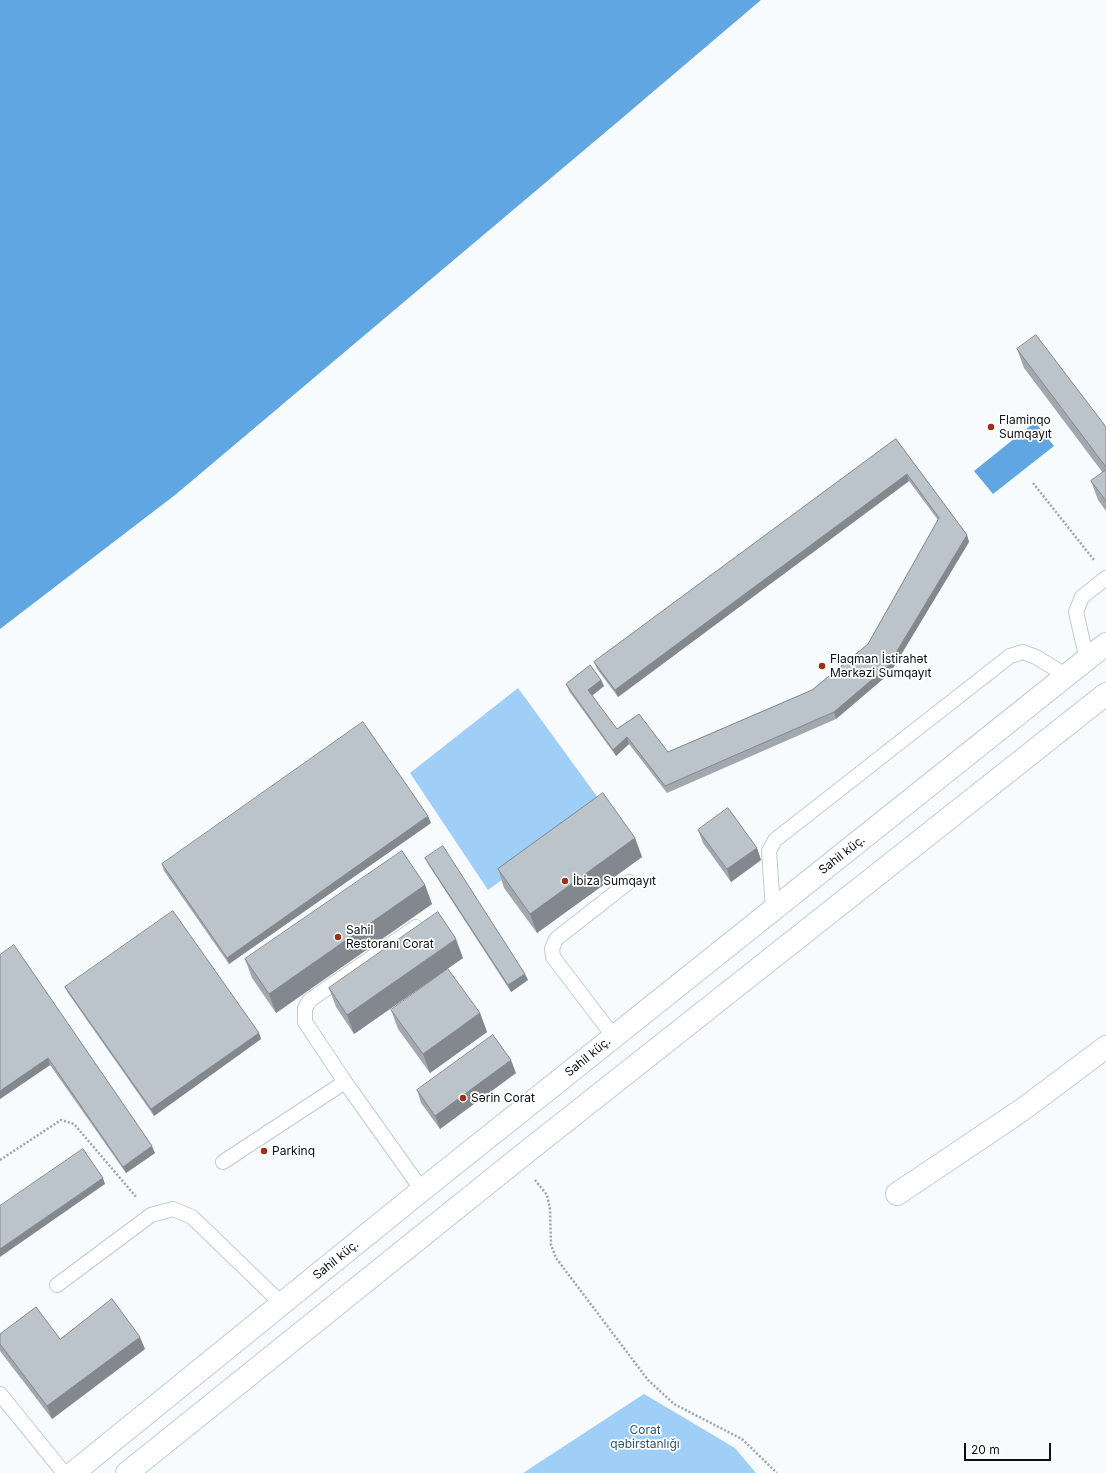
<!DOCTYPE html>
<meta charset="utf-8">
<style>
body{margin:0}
#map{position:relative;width:1106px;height:1473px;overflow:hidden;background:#f7fbfe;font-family:Inter,sans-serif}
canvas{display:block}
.scale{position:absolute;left:964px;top:1443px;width:87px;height:18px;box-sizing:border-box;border:2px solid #0c0f12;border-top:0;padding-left:5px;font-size:12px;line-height:14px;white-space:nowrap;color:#0c0f12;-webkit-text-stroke:3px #fff;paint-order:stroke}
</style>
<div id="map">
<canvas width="1106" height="1473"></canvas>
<div class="scale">20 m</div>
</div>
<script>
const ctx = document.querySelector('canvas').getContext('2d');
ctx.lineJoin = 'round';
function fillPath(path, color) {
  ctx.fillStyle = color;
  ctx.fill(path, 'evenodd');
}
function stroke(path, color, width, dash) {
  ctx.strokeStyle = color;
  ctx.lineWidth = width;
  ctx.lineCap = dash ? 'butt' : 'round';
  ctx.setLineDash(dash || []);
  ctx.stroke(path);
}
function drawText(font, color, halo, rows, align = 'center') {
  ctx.font = font + ' Inter,sans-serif';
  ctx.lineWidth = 3.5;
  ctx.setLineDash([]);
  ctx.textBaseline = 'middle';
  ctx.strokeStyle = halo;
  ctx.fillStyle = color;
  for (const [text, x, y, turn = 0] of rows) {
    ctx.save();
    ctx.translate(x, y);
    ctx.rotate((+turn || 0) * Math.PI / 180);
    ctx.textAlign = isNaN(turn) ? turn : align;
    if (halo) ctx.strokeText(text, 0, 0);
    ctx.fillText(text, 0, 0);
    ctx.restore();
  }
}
fillPath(new Path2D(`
 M518,688L604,806L488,890L410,773Z
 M644,1394L735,1448L756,1473H523Z`), '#9fcef7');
fillPath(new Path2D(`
 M0,0H761L621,119L175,495L0,629Z
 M1035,422L1054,446L993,494L974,471Z`), '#5fa6e2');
const lane = new Path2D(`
 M1087,660L1076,612L1082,597L1106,578
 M773,910L769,851L775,840L1010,656L1023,652L1036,657L1067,676
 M614,1037L553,957L552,949L556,939L629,882
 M345,1082L305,1022V1008L310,1000L416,927
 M223,1162L345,1082L422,1190
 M57,1285L151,1215L173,1209L192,1217L282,1304
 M0,1394L64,1473`);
const street = new Path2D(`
 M897,1194L1022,1110L1106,1047`);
const primary = new Path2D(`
 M73,1473L422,1190L1106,644
 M127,1473L519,1158L1106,694`);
stroke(lane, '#c2cbd3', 16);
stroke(street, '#c2cbd3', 24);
stroke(primary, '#c2cbd3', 24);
stroke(new Path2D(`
 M1033,483L1094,560
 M0,1160L61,1120L74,1124L137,1198
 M535,1180L547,1195L550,1209L551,1245L556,1258L648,1380L674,1404L742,1439L777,1473`), '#a0a4a7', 2.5, [2, 2]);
stroke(lane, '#fff', 14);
stroke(street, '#fff', 22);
stroke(primary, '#fff', 22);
fillPath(new Path2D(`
 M1017,349L1106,427V511L1098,500L1091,481L1103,473L1024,368Z
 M896,439L967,535L969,542L890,673L836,719L667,793L629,744L616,756L569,691L566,684L601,680L604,686L592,696L617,729L668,752L812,690L868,644L938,520L909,481L618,697L597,669L594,662Z
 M431,823L229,964L164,871L162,864Z
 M698,830L757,848L761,860L731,882L703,843Z
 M635,838L642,857L537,933L504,888L498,869Z
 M425,858L525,974L528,980L511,992L428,864Z
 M425,885L432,904L276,1013L252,978L245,959Z
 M0,955L155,1153L126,1173L50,1065L0,1099Z
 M463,958L354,1034L336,1007L329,988Z
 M65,987L259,1033L261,1039L154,1116L68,993Z
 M391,1010L480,1013L487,1032L430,1073L398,1029Z
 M516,1073L440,1129L421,1103L417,1090Z
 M0,1334L60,1339L145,1349L52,1419L0,1351Z`), '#a1a8af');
fillPath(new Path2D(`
 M907,474L909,481L618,697L615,690Z
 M967,535L969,542L890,673L836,719L834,712Z
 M601,680L604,686L590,697L588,690Z
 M627,737L629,744L616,756L613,750Z
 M428,816L431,823L229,964L227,958Z
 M635,838L642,857L537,933L530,914Z
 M757,848L761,860L731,882L727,869Z
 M425,885L432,904L276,1013L269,994Z
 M456,939L463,958L354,1034L347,1015Z
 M525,974L528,980L511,992L508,985Z
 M480,1013L487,1032L430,1073L423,1054Z
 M259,1033L261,1039L154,1116L151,1109Z
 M48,1058L50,1065L0,1099V1091Z
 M511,1060L516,1073L440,1129L435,1116Z
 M152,1146L155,1153L126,1173L123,1167Z
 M103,1178L105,1184L0,1257V1249Z
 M140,1337L145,1349L52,1419L47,1406Z`), '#83888e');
const building = new Path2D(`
 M1036,335L1106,427V467L1017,349Z
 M896,439L967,535L888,666L834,712L665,786L627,737L613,750L566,684L590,665L601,680L588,690L617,729L639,714L668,752L812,690L868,644L939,518L907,474L615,690L594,662Z
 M1106,470V501L1091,481Z
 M363,722L428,816L227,958L162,864Z
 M603,793L635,838L530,914L498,869Z
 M728,808L757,848L727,869L698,830Z
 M443,846L525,974L508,985L425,858Z
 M402,851L425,885L269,994L245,959Z
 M173,911L259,1033L151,1109L65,987Z
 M438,912L456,939L347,1015L329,988Z
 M14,945L152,1146L123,1167L48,1058L0,1091V955Z
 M448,969L480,1013L423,1054L391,1010Z
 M493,1035L511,1060L435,1116L417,1090Z
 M83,1149L103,1178L0,1249V1206Z
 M112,1299L140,1337L47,1406L0,1344V1334L36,1307L60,1339Z`);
fillPath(building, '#bbc3cb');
stroke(building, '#83888e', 1);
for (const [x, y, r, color] of [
 [991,427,4,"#9a3216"],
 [822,666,4,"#9a3216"],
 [565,881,4,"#9a3216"],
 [338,937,4,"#9a3216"],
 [463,1098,4,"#9a3216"],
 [264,1151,4,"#9a3216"]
]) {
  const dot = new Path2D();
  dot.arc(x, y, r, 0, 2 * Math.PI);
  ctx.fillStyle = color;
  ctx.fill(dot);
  stroke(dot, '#fff', 1.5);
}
drawText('12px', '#0c0f12', '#fff', [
 ["Flaminqo",999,420],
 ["Sumqayıt",999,434],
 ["Flaqman İstirahət",830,659],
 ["Mərkəzi Sumqayıt",830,673],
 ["İbiza Sumqayıt",573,881],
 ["Sahil",346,930],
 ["Restoranı Corat",346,944],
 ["Sərin Corat",471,1098],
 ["Parkinq",272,1151]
], 'left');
drawText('12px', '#0c0f12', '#fff', [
 ["Sahil küç.",842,855,-38],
 ["Sahil küç.",588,1057,-39],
 ["Sahil küç.",336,1260,-39]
]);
drawText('12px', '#245780', '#fff', [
 ["Corat",645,1430],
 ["qəbirstanlığı",645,1444]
]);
</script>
